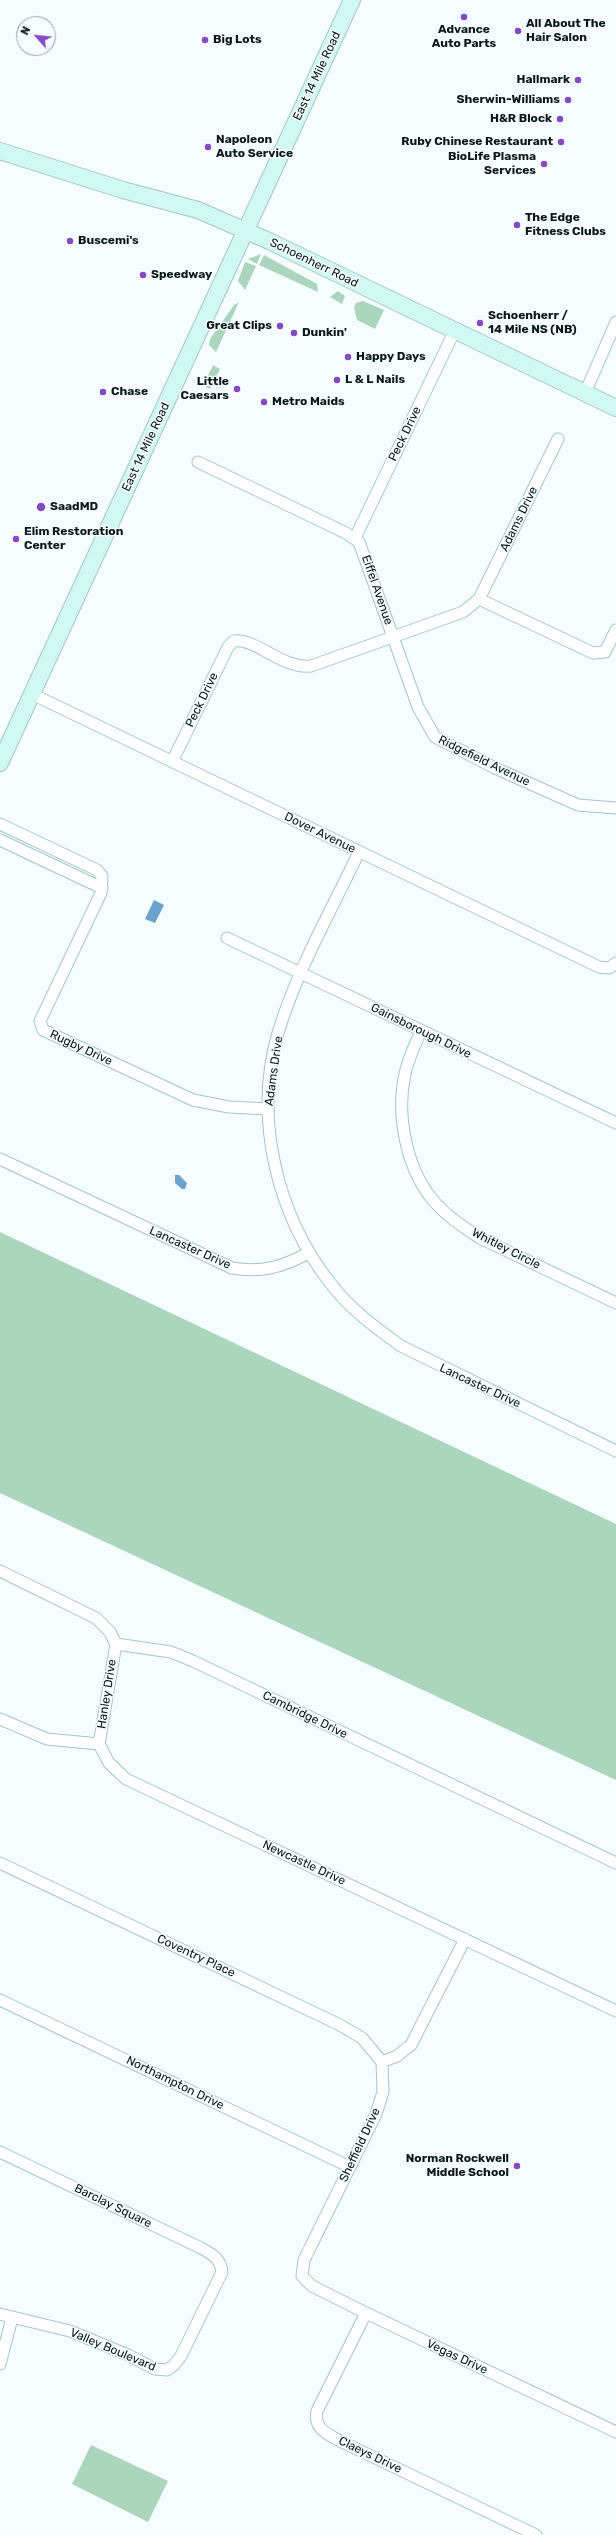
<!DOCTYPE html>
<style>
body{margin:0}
#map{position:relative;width:616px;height:2535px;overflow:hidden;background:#f6fdfe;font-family:Rubik,sans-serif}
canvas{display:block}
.north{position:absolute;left:16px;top:16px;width:40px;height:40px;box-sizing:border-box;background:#f6fdfe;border:1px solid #98a1a2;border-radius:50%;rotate:297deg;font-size:11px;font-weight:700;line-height:16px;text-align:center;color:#0b1819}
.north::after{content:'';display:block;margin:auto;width:14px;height:18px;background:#844ac1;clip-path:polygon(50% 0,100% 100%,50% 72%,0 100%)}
</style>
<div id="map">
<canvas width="616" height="2535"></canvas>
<div class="north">N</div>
</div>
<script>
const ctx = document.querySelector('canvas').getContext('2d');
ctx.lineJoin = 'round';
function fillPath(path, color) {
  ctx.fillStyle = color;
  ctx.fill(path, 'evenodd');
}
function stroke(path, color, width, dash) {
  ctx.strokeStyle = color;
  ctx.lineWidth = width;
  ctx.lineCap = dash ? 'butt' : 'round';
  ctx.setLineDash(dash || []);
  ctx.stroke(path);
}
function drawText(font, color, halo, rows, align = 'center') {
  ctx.font = font + ' Rubik,sans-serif';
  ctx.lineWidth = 3;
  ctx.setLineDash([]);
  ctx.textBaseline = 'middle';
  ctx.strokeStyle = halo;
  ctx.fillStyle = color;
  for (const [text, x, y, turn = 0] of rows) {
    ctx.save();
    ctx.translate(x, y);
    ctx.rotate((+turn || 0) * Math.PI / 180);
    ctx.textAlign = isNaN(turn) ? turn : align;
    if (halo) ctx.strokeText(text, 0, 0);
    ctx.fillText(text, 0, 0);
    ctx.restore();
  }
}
fillPath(new Path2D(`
 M261,254L257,264L248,259Z
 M264,255L317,284L318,292L259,265Z
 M245,262L256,266L245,290L238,281Z
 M338,291L345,296L342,304L330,297Z
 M363,301L384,310L375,329L357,320L354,307L356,303Z
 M239,302L216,352L209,345L210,339L234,305Z
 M213,365L220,369L210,389L203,386Z
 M0,1232L616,1524V1780L0,1493Z
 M91,2445L168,2481L148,2522L72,2484Z`), '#abd5bc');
fillPath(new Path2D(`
 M154,900L164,905L155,923L145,919Z
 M175,1175H179L187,1183L185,1189H182L175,1183Z`), '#6ba2cb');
const street = new Path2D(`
 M585,393L616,322
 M198,462L346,533L359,542L418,707L435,737L495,768L578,805L616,808
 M355,538L455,330
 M479,599L558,439
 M32,694L599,967L609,968L616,963
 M172,762L228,647L234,641C254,637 282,669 311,666L463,612L479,599L593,653L605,652L616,630
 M0,824L97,870L102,876L101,893L40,1021L43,1030L193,1100L229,1107L268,1109
 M0,840L102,888
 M359,852C331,911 297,970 278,1033C253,1118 277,1216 331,1284C350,1309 376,1328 401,1346L616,1451
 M227,938L616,1123
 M421,1031C415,1045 408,1059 405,1074C396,1114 406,1167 432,1199C445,1215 463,1227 480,1238L616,1303
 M0,1159L232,1268C261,1273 283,1267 308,1253
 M0,1571L96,1618L110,1632L116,1644
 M116,1644L171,1652L193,1661L616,1863
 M0,1719L47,1739L99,1744
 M99,1744L109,1763L126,1779L616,2011
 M99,1744L116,1644
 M0,1863L340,2025L362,2038L382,2062
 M465,1939L411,2045L397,2056L382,2062L383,2092L376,2114L304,2260L302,2276L312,2286L366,2313L616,2432
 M0,2000L350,2167
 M0,2152L201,2248C212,2254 221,2259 222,2272L181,2356L174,2365L167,2370L155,2369L128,2355L70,2331L0,2314
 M366,2313L317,2411C313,2428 327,2434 340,2441L536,2535
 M0,2364L12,2318`);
const secondary = new Path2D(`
 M0,151L123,190L198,210L269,241L616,408
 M0,763L352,0`);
stroke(street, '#a4c7c9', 13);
stroke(secondary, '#a4c7c9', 18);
stroke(street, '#fff', 11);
stroke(secondary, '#d1f9f2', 16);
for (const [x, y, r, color] of [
 [464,17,4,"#844ac1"],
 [518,31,4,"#844ac1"],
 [205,40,4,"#844ac1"],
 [578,80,4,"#844ac1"],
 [568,100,4,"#844ac1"],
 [560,119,4,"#844ac1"],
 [561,142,4,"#844ac1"],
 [208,147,4,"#844ac1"],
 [544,164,4,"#844ac1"],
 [517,225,4,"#844ac1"],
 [70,241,4,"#844ac1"],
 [143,275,4,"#844ac1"],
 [480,323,4,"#844ac1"],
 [280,326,4,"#844ac1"],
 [294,333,4,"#844ac1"],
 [348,357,4,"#844ac1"],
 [337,380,4,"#844ac1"],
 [237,389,4,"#844ac1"],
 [103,392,4,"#844ac1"],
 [264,402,4,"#844ac1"],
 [41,507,5,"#844ac1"],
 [16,539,4,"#844ac1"],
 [517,2166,4,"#844ac1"]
]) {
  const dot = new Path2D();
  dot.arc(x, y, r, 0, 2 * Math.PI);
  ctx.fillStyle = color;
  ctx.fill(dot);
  stroke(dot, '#f6fdfe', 1.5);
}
drawText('bold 12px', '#0b1819', '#f6fdfe', [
 ["All About The",526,24],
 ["Hair Salon",526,38],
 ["Advance",464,30,"center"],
 ["Auto Parts",464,44,"center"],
 ["Big Lots",213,40],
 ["Hallmark",570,80,"right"],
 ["Sherwin-Williams",560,100,"right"],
 ["H&R Block",552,119,"right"],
 ["Napoleon",216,140],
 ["Auto Service",216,154],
 ["Ruby Chinese Restaurant",553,142,"right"],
 ["BioLife Plasma",536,157,"right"],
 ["Services",536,171,"right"],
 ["The Edge",525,218],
 ["Fitness Clubs",525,232],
 ["Buscemi's",78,241],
 ["Speedway",151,275],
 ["Schoenherr /",488,316],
 ["14 Mile NS (NB)",488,330],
 ["Great Clips",272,326,"right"],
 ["Dunkin'",302,333],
 ["Happy Days",356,357],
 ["L & L Nails",345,380],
 ["Little",229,382,"right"],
 ["Caesars",229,396,"right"],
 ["Chase",111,392],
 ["Metro Maids",272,402],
 ["SaadMD",50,507],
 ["Elim Restoration",24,532],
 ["Center",24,546],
 ["Norman Rockwell",509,2159,"right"],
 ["Middle School",509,2173,"right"]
], 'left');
drawText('12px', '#0b1819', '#f6fdfe', [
 ["East 14 Mile Road",317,76,-65],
 ["Schoenherr Road",314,263,26],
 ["Peck Drive",405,434,-64],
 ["East 14 Mile Road",146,447,-65],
 ["Adams Drive",519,519,-64],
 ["Eiffel Avenue",377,590,71],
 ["Peck Drive",202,700,-64],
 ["Ridgefield Avenue",484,761,26],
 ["Dover Avenue",320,833,26],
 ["Gainsborough Drive",421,1031,26],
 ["Rugby Drive",81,1048,25],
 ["Adams Drive",274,1071,-82],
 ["Lancaster Drive",190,1248,24],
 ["Whitley Circle",506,1249,27],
 ["Lancaster Drive",480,1386,25],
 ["Hanley Drive",107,1694,-81],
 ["Cambridge Drive",305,1715,26],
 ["Newcastle Drive",304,1863,25],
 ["Coventry Place",196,1956,25],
 ["Northampton Drive",175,2083,26],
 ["Sheffield Drive",360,2145,-65],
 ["Barclay Square",113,2206,26],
 ["Valley Boulevard",113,2350,23],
 ["Vegas Drive",457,2357,25],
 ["Claeys Drive",370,2455,26]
]);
</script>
